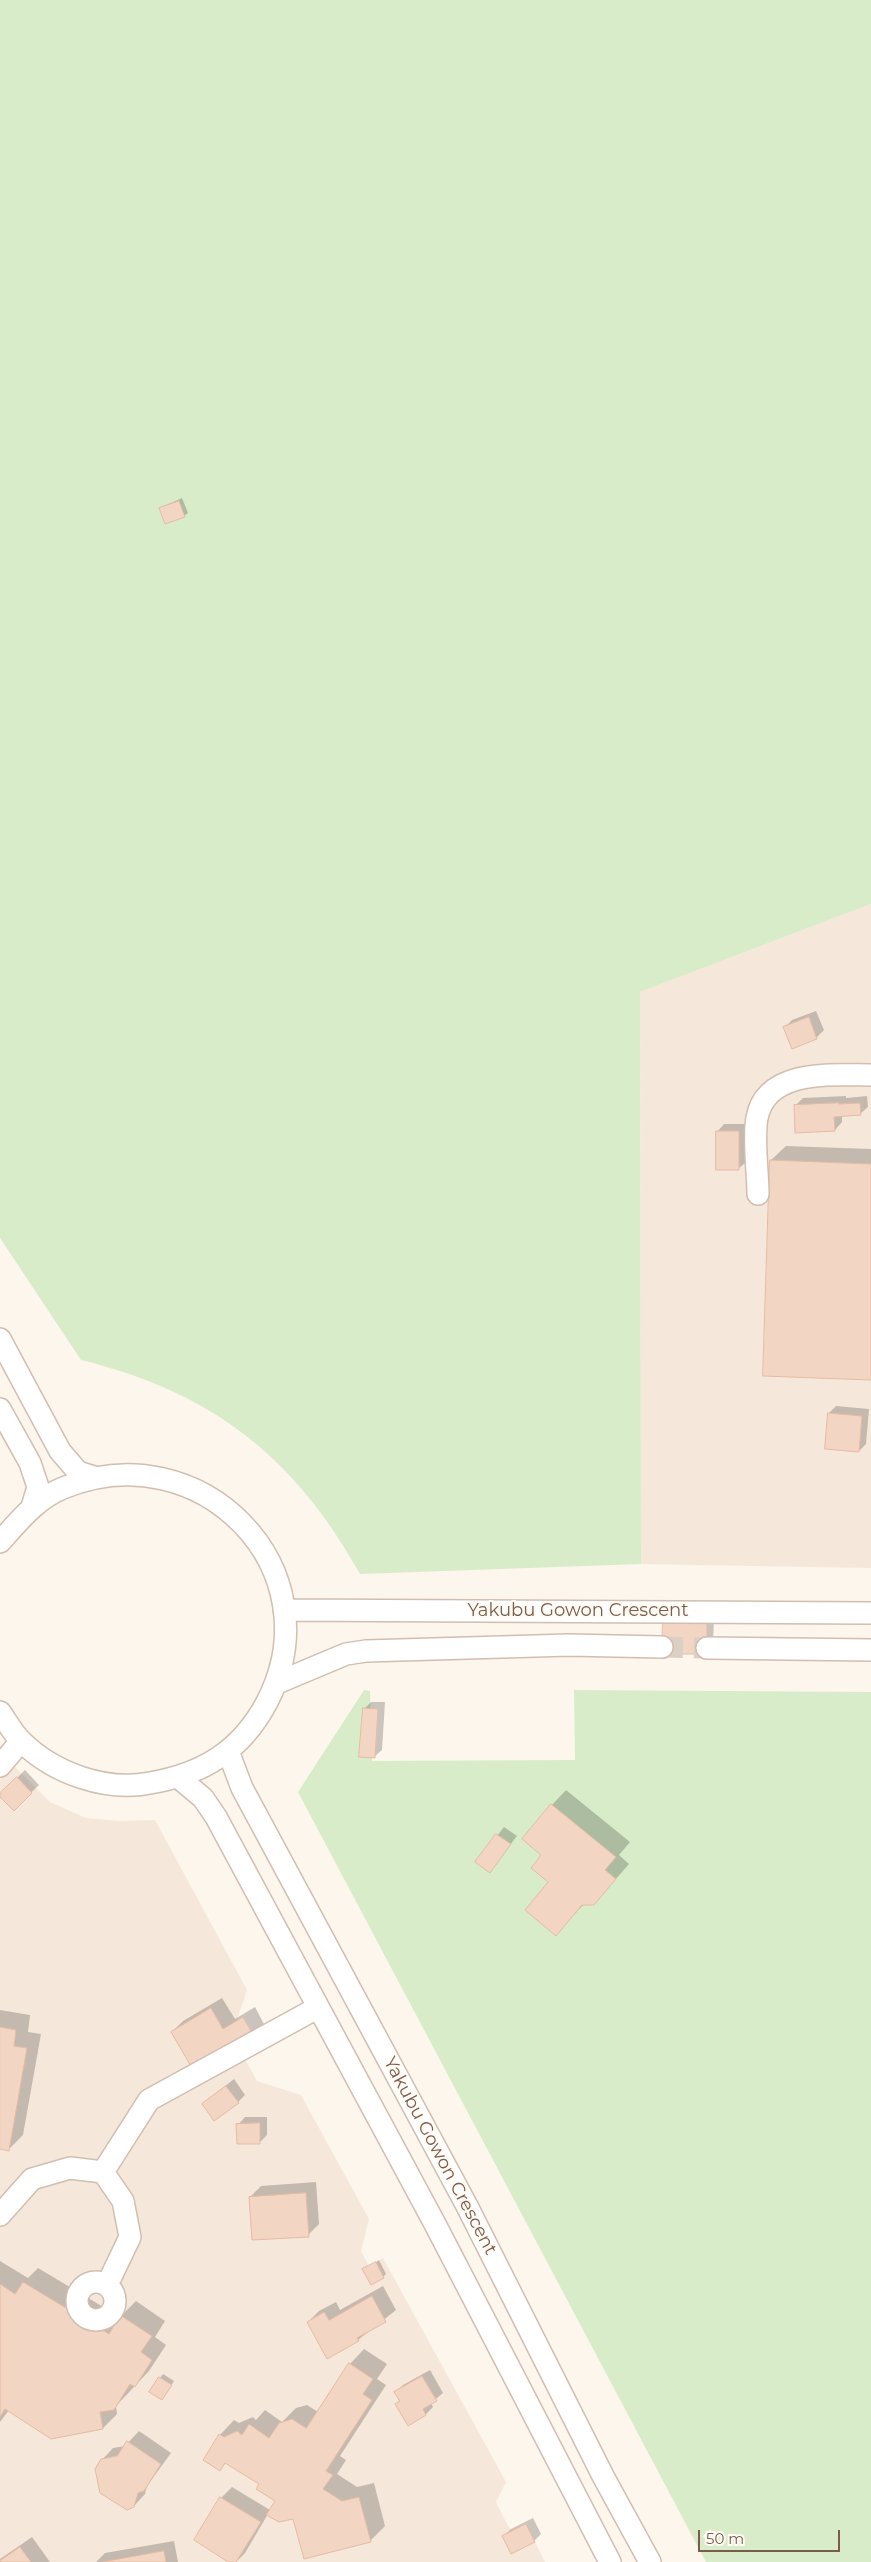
<!DOCTYPE html>
<style>
body{margin:0}
#map{position:relative;width:871px;height:2562px;overflow:hidden;background:#fdf6ec;font-family:Montserrat,sans-serif}
canvas{display:block}
.scale{position:absolute;left:698px;top:2530px;width:142px;height:22px;box-sizing:border-box;border:2px solid #7a5c4d;border-top:0;padding-left:6px;font-size:15px;line-height:18px;white-space:nowrap;color:#7a5c4d;-webkit-text-stroke:4px #fffaf3;paint-order:stroke}
</style>
<div id="map">
<canvas width="871" height="2562"></canvas>
<div class="scale">50 m</div>
</div>
<script>
const ctx = document.querySelector('canvas').getContext('2d');
ctx.lineJoin = 'round';
function fillPath(path, color) {
  ctx.fillStyle = color;
  ctx.fill(path, 'evenodd');
}
function stroke(path, color, width, dash) {
  ctx.strokeStyle = color;
  ctx.lineWidth = width;
  ctx.lineCap = dash ? 'butt' : 'round';
  ctx.setLineDash(dash || []);
  ctx.stroke(path);
}
function drawText(font, color, halo, rows, align = 'center') {
  ctx.font = font + ' Montserrat,sans-serif';
  ctx.lineWidth = 4;
  ctx.setLineDash([]);
  ctx.textBaseline = 'middle';
  ctx.strokeStyle = halo;
  ctx.fillStyle = color;
  for (const [text, x, y, turn = 0] of rows) {
    ctx.save();
    ctx.translate(x, y);
    ctx.rotate((+turn || 0) * Math.PI / 180);
    ctx.textAlign = isNaN(turn) ? turn : align;
    if (halo) ctx.strokeText(text, 0, 0);
    ctx.fillText(text, 0, 0);
    ctx.restore();
  }
}
fillPath(new Path2D(`
 M871,904V1568L641,1564L640,992Z
 M0,1752L50,1802L86,1818L119,1821L155,1820L247,1990L232,2035L257,2081L301,2095L369,2219L361,2251L369,2266L383,2258L506,2482L496,2502L507,2524L512,2531L526,2524L545,2562H0Z`), '#f5e8da');
fillPath(new Path2D(`
 M0,0H871V904L640,992L641,1564L360,1574C295,1457 212,1392 81,1360L0,1238Z
 M364,1690L370,1691L372,1761L575,1760L574,1690L871,1692V2562H706L298,1792Z`), '#d8ecc9');
fillPath(new Path2D(`
 M182,498L188,513L184,516L160,508Z
 M816,1011L824,1030L817,1037L793,1047L785,1027L792,1020Z
 M846,1096V1098L867,1096L868,1107L860,1114L842,1115V1122L835,1130L795,1106L803,1098Z
 M724,1124H745L746,1162L738,1169L717,1132Z
 M786,1146L871,1149V1379L771,1160Z
 M836,1406L869,1409L866,1444L859,1451L829,1413Z
 M714,1613L713,1646L664,1619Z
 M371,1702H385L382,1750L374,1757L364,1709Z
 M25,1770L39,1785L14,1809L0,1795Z
 M566,1790L630,1842L619,1855L629,1864L594,1904H584L556,1934L550,1882L543,1855L552,1805Z
 M504,1827L517,1836L490,1871L477,1862Z
 M222,1998L235,2019L255,2007L265,2026L196,2072L172,2032L183,2021Z
 M0,2010L30,2015L28,2032L41,2034L23,2135L9,2149L0,2148Z
 M234,2079L245,2095L238,2102L203,2104Z
 M245,2117H267V2135L260,2142L238,2125Z
 M316,2182L319,2224L308,2235L250,2197L261,2186Z
 M379,2260L386,2274L383,2277L364,2270Z
 M0,2261L28,2278L38,2268L120,2317L136,2301L165,2321L155,2337L166,2345L149,2371L116,2406L117,2414L103,2428L9,2410L0,2422Z
 M383,2286L396,2310L358,2340L308,2322L319,2311L336,2302L340,2310Z
 M364,2349L387,2364L377,2379L386,2385L340,2456L346,2460L337,2474L357,2487L374,2483L385,2526L370,2541L294,2517L268,2514L245,2553L236,2562H231L195,2540L221,2498L232,2487L270,2510L277,2500L261,2483L227,2462L219,2469L220,2435L234,2420L239,2423L253,2417L256,2420L265,2410L282,2422L296,2408L307,2405L318,2412L350,2364Z
 M430,2370L443,2393L431,2403L433,2407L426,2414L408,2424L396,2393L403,2385Z
 M163,2374L174,2381L165,2395L150,2391Z
 M139,2431L171,2453L147,2486L145,2494L134,2506L102,2460L113,2448L125,2446Z
 M533,2518L541,2534L534,2541L504,2536L511,2529Z
 M32,2537L50,2562H0V2559Z
 M174,2541L178,2562H96L105,2553Z`), '#0003');
const building = new Path2D(`
 M179,501L185,517L165,524L159,508Z
 M809,1017L817,1039L792,1049L783,1027Z
 M839,1103V1104L860,1103L861,1115L834,1117L835,1131L795,1133L794,1105Z
 M716,1131H739V1170H716Z
 M770,1160L871,1164V1380L763,1376Z
 M828,1413L862,1416L859,1452L825,1449Z
 M663,1619L707,1620V1654H662Z
 M363,1708L378,1709L375,1758L359,1757Z
 M17,1777L32,1793L14,1811L0,1797V1793Z
 M551,1804L616,1857L605,1870L616,1879L594,1905H582L556,1936L525,1910L548,1882L531,1868L541,1855L522,1839Z
 M496,1834L511,1844L490,1873L475,1862Z
 M211,2008L223,2029L243,2017L255,2038L195,2073L171,2032Z
 M0,2027L16,2030L14,2046L27,2048L9,2151L0,2149Z
 M226,2086L239,2103L214,2121L202,2104Z
 M260,2123V2144H237L236,2124Z
 M306,2193L309,2237L252,2240L249,2197Z
 M376,2262L384,2278L371,2285L362,2269Z
 M23,2282L109,2334L120,2315L152,2336L141,2352L152,2360L135,2387L130,2384L114,2410L100,2412L103,2429L51,2439L5,2409L0,2417V2284L15,2294Z
 M372,2296L386,2322L357,2338L359,2341L327,2359L307,2322L324,2312L329,2320Z
 M349,2363L373,2379L363,2394L372,2400L326,2471L333,2475L323,2489L342,2501L359,2497L371,2542L304,2559L293,2519L279,2522L266,2515L275,2501L256,2489L259,2484L225,2463L220,2471L203,2460L219,2434L224,2437L237,2431L242,2435L249,2424L269,2438L279,2423L292,2419L306,2428Z
 M422,2376L437,2401L423,2409L426,2415L408,2426L395,2404L400,2401L394,2392Z
 M159,2377L172,2385L162,2400L149,2392Z
 M127,2441L161,2464L144,2491L138,2493L134,2507L127,2510L100,2493L95,2469L101,2459L117,2456Z
 M220,2497L261,2522L236,2562H228L194,2540Z
 M526,2524L535,2542L511,2554L502,2536Z
 M20,2547L31,2562H0V2561Z
 M164,2551L166,2562H103Z`);
fillPath(building, '#f3d5c3');
stroke(building, '#e6bba3', 1);
stroke(new Path2D(`
 M662,1647L707,1648`), '#dcd0c4', 21, [21, 11]);
const minor = new Path2D(`
 M758,1194C758,1173 753,1138 757,1118C766,1068 834,1075 871,1075
 M0,1339L60,1451L78,1472L94,1477
 M0,1409L30,1463L38,1487L32,1507
 M0,1542C19,1521 36,1499 63,1488C200,1431 336,1569 267,1702C241,1751 203,1774 150,1783C106,1792 53,1773 21,1741C13,1733 7,1722 0,1712
 M284,1610L871,1613
 M707,1648L871,1650
 M277,1683L346,1654L366,1651L569,1645L662,1647
 M228,1751L242,1788L467,2206L603,2476L650,2562
 M0,1766L21,1741
 M179,1778L203,1798L216,1817L435,2224L610,2562
 M103,2172L123,2201L130,2237L107,2285
 M0,2215L32,2179L70,2168L103,2172L149,2100L317,2008
 M77 2301a19 19 0 1 1 38 0a19 19 0 1 1-38 0Z`);
stroke(minor, '#d1beb0', 24);
stroke(minor, '#fff', 21);
drawText('18px', '#7a5c4d', '#fffaf3', [
 ["Yakubu Gowon Crescent",578,1611],
 ["Yakubu Gowon Crescent",440,2156,62]
]);
</script>
